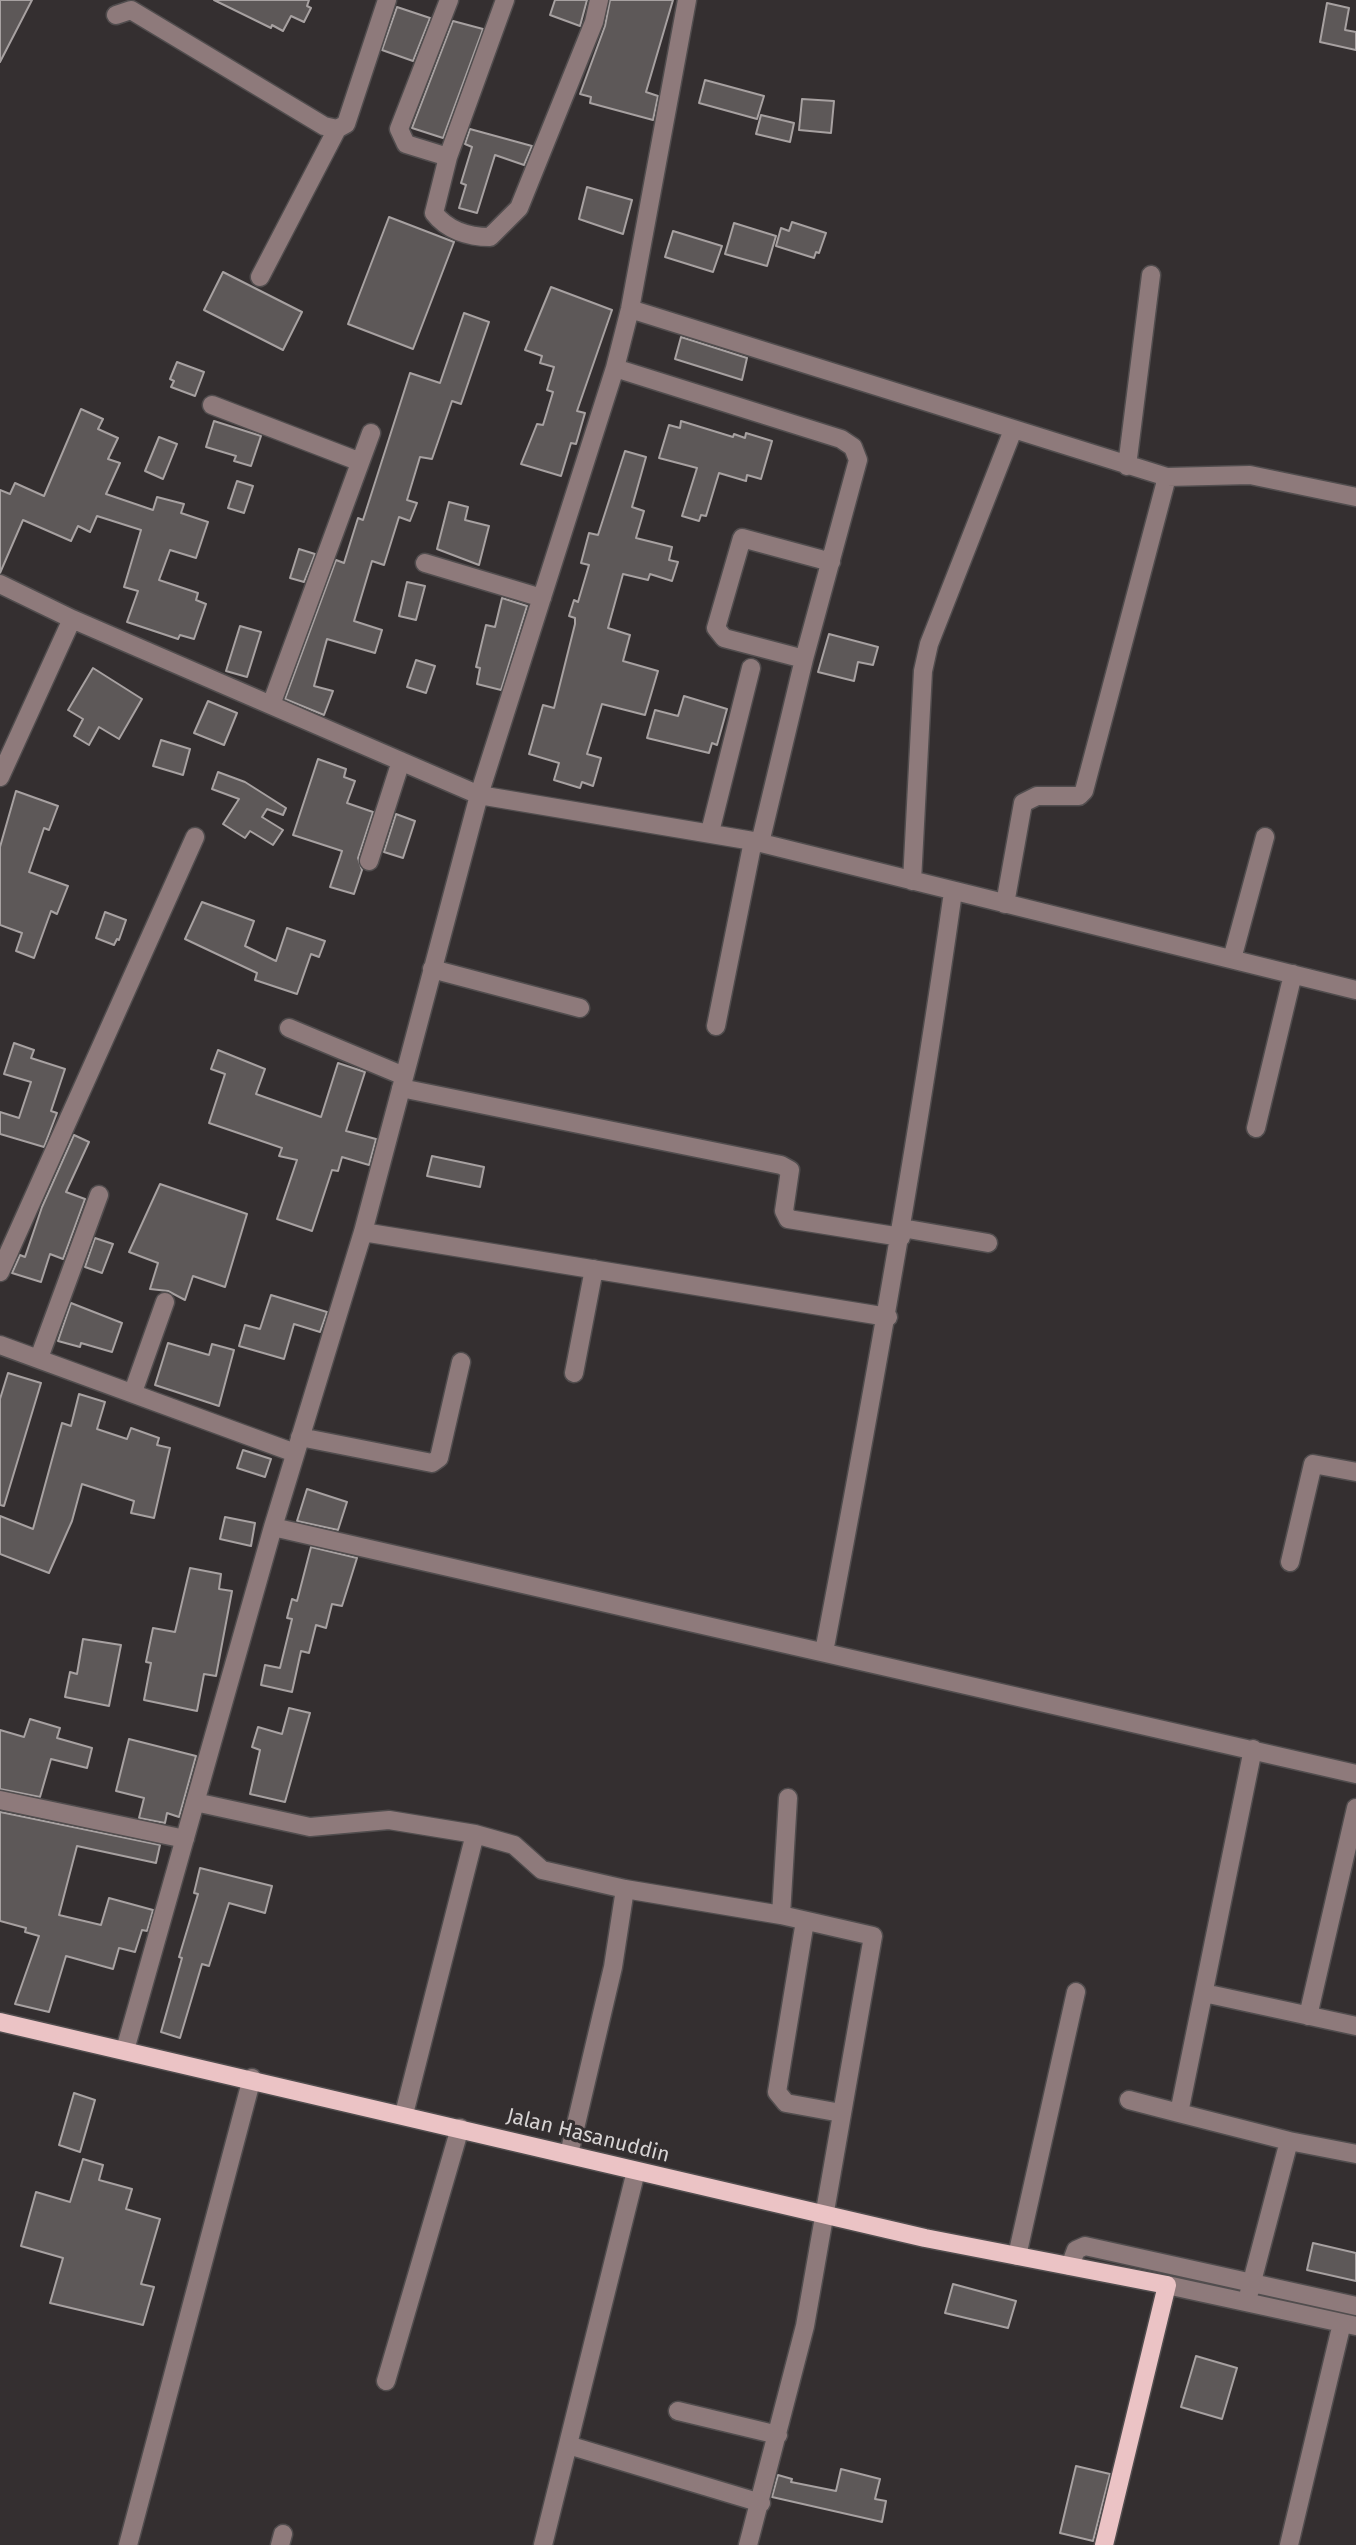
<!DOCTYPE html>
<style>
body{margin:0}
canvas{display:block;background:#342f30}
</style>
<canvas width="1356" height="2545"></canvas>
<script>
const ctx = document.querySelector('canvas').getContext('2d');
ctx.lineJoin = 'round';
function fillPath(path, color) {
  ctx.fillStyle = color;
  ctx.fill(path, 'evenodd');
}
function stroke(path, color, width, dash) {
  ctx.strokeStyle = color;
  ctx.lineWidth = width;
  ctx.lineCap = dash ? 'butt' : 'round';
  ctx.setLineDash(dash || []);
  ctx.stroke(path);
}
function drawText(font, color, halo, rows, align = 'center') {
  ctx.font = font + ' "Fira Sans",sans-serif';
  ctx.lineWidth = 6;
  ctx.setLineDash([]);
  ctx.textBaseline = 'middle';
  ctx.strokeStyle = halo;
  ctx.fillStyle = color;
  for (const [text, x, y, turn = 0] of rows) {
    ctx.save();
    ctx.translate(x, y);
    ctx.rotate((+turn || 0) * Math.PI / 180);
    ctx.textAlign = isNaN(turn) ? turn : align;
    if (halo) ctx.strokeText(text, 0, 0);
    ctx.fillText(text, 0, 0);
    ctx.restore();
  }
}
const building = new Path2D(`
 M0,0H32L0,62Z
 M214,0H309L307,6L311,8L304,22L291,16L283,31L272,25L271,28Z
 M555,0H587L580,26L550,15Z
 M610,0H673L646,92L658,96L653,120L590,103L591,97L580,94L605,26Z
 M1327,3L1349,8L1345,30L1356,32V50L1320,42Z
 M397,7L430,18L413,61L382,50Z
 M453,21L483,29L443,138L412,128Z
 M705,80L764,96L757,119L699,103Z
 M802,99L834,101L831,133L799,130Z
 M761,115L794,123L790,142L756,134Z
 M470,129L532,146L524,165L495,155L477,213L459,208L466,185L461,183L472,147L465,144Z
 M587,187L632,200L623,234L579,219Z
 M389,217L454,242L413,349L348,324Z
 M792,222L826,233L819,253L816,252L814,258L776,246L781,228L789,231Z
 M734,223L776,236L767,266L725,254Z
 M673,231L722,246L713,272L665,257Z
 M223,272L302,312L283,350L204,310Z
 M551,287L612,310L577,411L585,413L576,444L571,443L561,476L521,464L537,424L543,425L553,392L547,390L554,367L540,363L542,356L525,350Z
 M464,313L489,322L461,404L452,401L432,459L420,457L407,500L417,503L410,521L399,517L384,565L372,561L354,621L382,630L375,653L327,639L314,686L333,691L324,715L285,699L336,560L344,563L358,518L363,520L410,373L440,383Z
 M681,337L747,358L742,380L675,359Z
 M177,362L204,372L195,396L171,387L174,381L170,379Z
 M81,409L103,419L98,429L118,438L108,459L120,463L106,494L153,510L157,497L184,504L181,513L208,522L196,558L170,550L159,580L198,593L196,600L206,604L194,639L180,635L178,639L127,622L138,591L124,587L141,530L97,516L90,532L78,526L71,541L23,520L0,573V490L10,494L15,483L44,496Z
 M214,421L261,436L251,466L234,461L236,456L206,447Z
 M681,421L733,437L734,434L745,438L746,433L772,441L761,479L747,475L746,481L719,473L706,516L701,515L699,521L682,516L697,468L659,458L669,425L680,428Z
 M159,437L177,444L163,479L145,471Z
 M625,451L646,457L632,507L644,511L636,538L672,547L669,560L678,562L672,581L650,574L648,580L623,574L608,628L630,635L623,661L658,671L645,715L602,704L587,754L601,758L593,786L582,782L580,788L554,780L559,763L529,754L543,705L554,708L575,624V618L569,616L574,600L578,602L589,565L581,563L589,533L598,535Z
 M237,481L253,486L244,513L228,508Z
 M449,502L468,507L465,520L489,526L479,565L437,549Z
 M299,549L315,554L304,582L290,578Z
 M407,582L425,586L416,620L399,616Z
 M502,598L527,606L501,690L477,684L480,668L476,667L486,625L495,627Z
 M240,626L261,632L247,677L226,671Z
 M829,634L878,647L873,665L858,662L854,681L818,672Z
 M416,660L435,666L426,693L407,687Z
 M93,668L142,699L119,739L99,727L89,745L74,736L83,719L68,710Z
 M684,696L727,709L717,745L712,743L709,753L647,738L655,710L678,716Z
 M208,701L237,713L224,745L194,733Z
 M161,740L190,749L183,775L153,766Z
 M318,759L346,769L344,777L355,781L347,803L373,812L358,858L362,870L354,894L330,887L342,851L293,835Z
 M218,772L245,782L286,808L283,815L267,809L262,817L283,830L273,845L250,831L245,838L223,824L239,799L212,789Z
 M16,791L58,806L49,830L44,828L29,872L68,886L57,914L51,911L34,958L16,951L22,933L0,925V847Z
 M396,814L415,821L403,858L384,852Z
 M202,902L254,921L245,946L276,961L287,928L325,941L319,957L311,954L297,994L255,980L257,973L185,939Z
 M105,912L126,920L119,940L117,939L114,945L96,938Z
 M14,1043L34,1050L31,1058L65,1069L51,1111L57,1113L44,1147L0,1134V1112L19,1118L31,1082L4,1074Z
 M218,1050L265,1069L256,1094L321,1117L338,1063L365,1072L346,1131L376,1139L369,1165L342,1157L338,1171L332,1170L312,1231L277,1219L297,1160L279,1156L282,1148L209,1123L225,1074L211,1069Z
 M74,1135L89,1142L66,1192L85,1199L63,1259L50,1254L41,1282L12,1273L20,1255L25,1257L42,1207Z
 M432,1156L484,1167L480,1187L427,1176Z
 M160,1184L247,1214L225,1287L193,1276L185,1300L168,1291L150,1289L158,1263L129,1252Z
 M95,1238L113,1244L102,1273L85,1267Z
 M271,1295L327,1312L320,1332L294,1324L284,1359L239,1346L245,1325L260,1329Z
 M71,1303L122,1323L112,1352L81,1343L80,1347L58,1341Z
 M168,1343L209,1355L212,1344L234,1350L219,1406L155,1385Z
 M8,1373L41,1383L4,1506L0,1505V1399Z
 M79,1394L105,1402L97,1429L127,1439L131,1428L159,1438L157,1445L170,1448L154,1518L131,1513L134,1501L82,1484L72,1521L49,1573L0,1554V1516L33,1529L62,1423L71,1426Z
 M243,1450L271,1459L265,1477L237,1468Z
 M307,1489L347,1502L338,1530L297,1521Z
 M225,1517L255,1523L251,1546L220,1539Z
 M311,1547L357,1558L342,1606L332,1604L326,1628L316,1625L309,1653L301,1651L292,1692L261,1685L265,1665L280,1668L292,1619L287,1618L292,1599L297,1601Z
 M190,1568L221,1574L219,1589L232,1591L216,1676L204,1674L197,1711L144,1700L151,1663L146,1662L153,1628L175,1632Z
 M83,1639L121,1645L109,1706L65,1697L70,1672L77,1674Z
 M289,1708L310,1713L285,1802L250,1794L260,1750L252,1747L258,1727L282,1734Z
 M30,1719L60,1728L57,1738L92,1748L87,1768L51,1759L40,1797L0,1789V1730L24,1737Z
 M129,1739L196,1756L179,1817L167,1813L165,1823L139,1818L144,1798L116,1791Z
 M0,1812L160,1845L156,1863L77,1846L59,1915L101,1925L109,1898L153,1910L147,1931L142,1930L135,1952L119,1948L113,1969L66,1956L49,2012L15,2004L39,1936L25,1932L26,1928L0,1921Z
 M200,1868L272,1886L265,1913L229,1903L209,1966L202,1964L180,2038L161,2032L182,1958L179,1957L198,1894L194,1893Z
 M74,2093L95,2100L80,2152L59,2145Z
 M83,2159L103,2165L99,2180L132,2189L126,2209L160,2219L141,2284L154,2287L143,2325L50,2303L63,2258L21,2246L36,2192L70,2202Z
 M1313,2243L1356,2253V2281L1307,2270Z
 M953,2284L1016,2301L1008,2328L945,2313Z
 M1196,2356L1237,2368L1222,2419L1181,2407Z
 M1076,2466L1110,2474L1093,2541L1060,2533Z
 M841,2469L880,2479L875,2499L886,2501L882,2522L772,2497L778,2475L792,2479L791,2482L836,2491Z`);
fillPath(building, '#5d5858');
stroke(building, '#a7a1a1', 2);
const minor = new Path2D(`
 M449,0L399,129L406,144L448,157L505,0
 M116,15L131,10L324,126L337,129L346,124L387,0
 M448,157L434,213C447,230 468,237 490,237L519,208L594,22L599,0
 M260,277L337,129
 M630,309L1167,477L1084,791L1079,796H1037L1023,803L1005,904
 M615,368L841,439L853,447L858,460L804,659L760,843
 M212,405L358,461
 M1127,466L1151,275
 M1167,477L1250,475L1356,497
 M425,563L542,598
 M0,584L72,619L479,795L753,841L1356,990
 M804,659L724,638L716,628L742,538L831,562
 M271,705L371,433
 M0,777L72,619
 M710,832L751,668
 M369,861L401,761
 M912,881L923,671L929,644L1013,430
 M1232,959L1265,837
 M432,969L580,1008
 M716,1026L753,841
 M289,1028L404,1076
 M401,1088L781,1165L790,1170L784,1211L788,1219L901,1237
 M1256,1128L1293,974
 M902,1228L988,1243
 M363,1232L888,1317
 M0,1272L195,837
 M0,1345L295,1453
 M39,1358L99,1195
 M574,1373L594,1269
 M133,1392L165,1302
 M300,1437L432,1463L439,1458L461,1362
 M273,1527L1356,1774
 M1290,1562L1313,1464L1356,1472
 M824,1652C872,1400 917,1147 953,892
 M1253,1749L1179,2113L1289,2141L1356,2154
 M0,1800L185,1839
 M195,1802L310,1827L389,1820L475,1834L514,1845L542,1870L625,1889L781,1915L873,1936L805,2326L748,2545
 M781,1915L788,1798
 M805,1921L777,2092L786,2103L841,2113
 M1204,1993L1356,2026
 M1308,2016L1356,1808
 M125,2050L273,1527L363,1232L479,795L615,368L630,309L687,0
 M1129,2100L1179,2113
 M404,2114L475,1834
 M569,2154L613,1967L625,1889
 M1017,2256L1076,1992
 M1070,2266L1076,2250L1085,2246L1356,2306
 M1167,2285L1356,2326
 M1249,2293L1289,2141
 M386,2381L460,2128
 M678,2411L778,2435
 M568,2445L761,2503
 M128,2545L252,2078
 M280,2545L283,2534
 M543,2545L636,2171
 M1289,2545L1342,2323`);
const major = new Path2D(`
 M0,2022L925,2238L1167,2285L1104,2545`);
stroke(minor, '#514d4e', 21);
stroke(major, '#514d4e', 21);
stroke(minor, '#8e7a7b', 18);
stroke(major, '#ebc3c5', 18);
drawText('21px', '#d7d4d4', '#342f30', [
 ["Jalan Hasanuddin",588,2136,14]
]);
</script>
